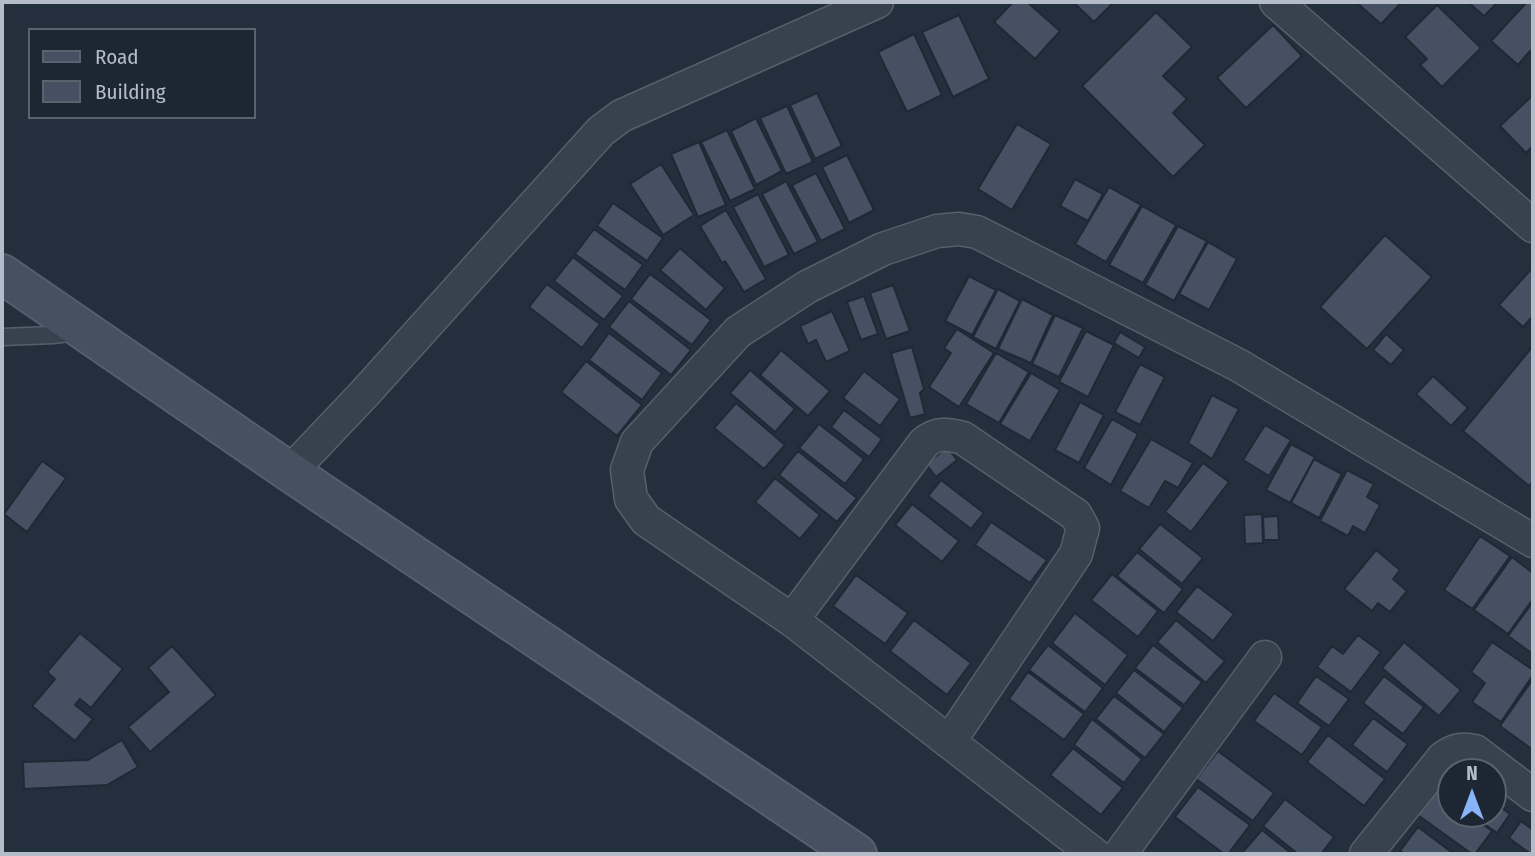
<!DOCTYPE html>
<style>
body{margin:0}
#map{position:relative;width:1535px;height:856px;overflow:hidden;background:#242f3e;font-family:"Fira Sans Condensed",sans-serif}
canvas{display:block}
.frame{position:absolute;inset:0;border:4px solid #b4bcc9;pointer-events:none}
.legend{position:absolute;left:28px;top:28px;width:228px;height:91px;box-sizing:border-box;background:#1d2633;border:2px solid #59626f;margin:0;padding:9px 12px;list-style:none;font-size:21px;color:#b4bcc9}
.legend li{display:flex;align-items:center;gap:14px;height:35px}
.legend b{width:35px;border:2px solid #59626f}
.north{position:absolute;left:1437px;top:758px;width:70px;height:70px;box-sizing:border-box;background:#1d2633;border:2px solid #59626f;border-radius:50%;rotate:0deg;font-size:19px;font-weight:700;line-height:28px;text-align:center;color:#b4bcc9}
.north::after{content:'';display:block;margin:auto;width:24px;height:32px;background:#8ab4f8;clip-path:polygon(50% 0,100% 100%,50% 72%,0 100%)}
</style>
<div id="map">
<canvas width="1535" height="856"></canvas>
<div class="frame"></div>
<ul class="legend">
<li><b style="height:9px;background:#465061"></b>Road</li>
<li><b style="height:19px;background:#455162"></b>Building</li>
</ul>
<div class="north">N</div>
</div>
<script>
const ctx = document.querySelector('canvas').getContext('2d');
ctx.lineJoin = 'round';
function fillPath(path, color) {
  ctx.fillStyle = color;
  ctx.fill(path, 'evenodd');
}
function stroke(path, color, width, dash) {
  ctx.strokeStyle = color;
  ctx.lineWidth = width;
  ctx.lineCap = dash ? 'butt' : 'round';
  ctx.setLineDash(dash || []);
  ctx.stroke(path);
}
const building = new Path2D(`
 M1013,2H1027L1060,31L1035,59L994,22Z
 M1073,2H1114L1094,22Z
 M1356,2H1398L1400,4L1381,24Z
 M1468,2H1498L1484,16Z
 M1527,2H1533V54L1530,51L1518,65L1491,41Z
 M1437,5L1481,48L1442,87L1420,65L1427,59L1405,37Z
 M1156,12L1192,47L1163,76L1187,99L1173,113L1205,145L1173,177L1082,86Z
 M959,15L989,79L953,97L922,32Z
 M1273,25L1302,56L1246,108L1217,78Z
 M914,34L942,95L907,112L878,52Z
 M817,93L842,146L815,159L790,105Z
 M1533,95V146L1526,153L1500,126Z
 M787,106L813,162L786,174L760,118Z
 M756,118L782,171L756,185L731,131Z
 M1017,124L1051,144L1012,210L978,189Z
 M727,130L755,189L730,201L701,142Z
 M699,142L726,205L698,217L671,154Z
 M847,155L874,210L849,223L822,167Z
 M661,164L694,215L663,235L630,184Z
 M816,173L845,229L821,241L792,185Z
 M1075,179L1103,194L1088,221L1060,206Z
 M786,181L818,242L794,254L762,194Z
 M1109,187L1141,205L1106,262L1075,244Z
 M758,194L789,255L764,267L733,207Z
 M613,203L663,238L647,261L597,226Z
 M1142,206L1176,225L1143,283L1109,265Z
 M726,210L766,279L744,292L725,261L722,263L700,226Z
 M1178,226L1207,241L1174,301L1145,285Z
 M594,229L643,265L625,290L575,254Z
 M1385,235L1432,277L1367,349L1320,307Z
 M1208,242L1237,259L1209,310L1179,294Z
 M680,248L725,288L706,310L660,270Z
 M573,257L623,296L604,320L554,281Z
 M1533,267V316L1523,327L1499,305Z
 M650,274L711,320L692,345L631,299Z
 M969,276L996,290L972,335L945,321Z
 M547,284L600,324L582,348L529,307Z
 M893,285L910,331L886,339L870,293Z
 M998,289L1020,301L996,349L973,337Z
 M864,296L878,334L861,340L847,302Z
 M1022,299L1053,315L1031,363L998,349Z
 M629,301L691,350L671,375L609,327Z
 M832,311L850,351L826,362L816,340L808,344L800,326Z
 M1055,315L1083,328L1059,377L1032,364Z
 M957,329L994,353L959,407L929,387L951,353L944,348Z
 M1086,331L1114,345L1088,397L1059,382Z
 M1120,332L1145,347L1139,358L1114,343Z
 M609,333L662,373L642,400L589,360Z
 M1386,334L1404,350L1391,365L1373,350Z
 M1533,346V482L1529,486L1463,431Z
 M912,347L924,389L920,393L925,414L910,418L891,353Z
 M781,350L830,391L808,416L760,375Z
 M996,353L1029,372L999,423L966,404Z
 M586,361L642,405L617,436L561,392Z
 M1140,364L1165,377L1140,425L1115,412Z
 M750,370L795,409L775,432L730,393Z
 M864,371L900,399L880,426L843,398Z
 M1031,373L1060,390L1030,441L1000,424Z
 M1433,376L1468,408L1451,426L1416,394Z
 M1212,395L1239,409L1212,459L1188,443Z
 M1080,402L1104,415L1079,463L1055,450Z
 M736,403L785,445L764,469L714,428Z
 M844,410L882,439L869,457L831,427Z
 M1112,419L1138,434L1111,485L1084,468Z
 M819,424L864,459L845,484L799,448Z
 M1265,425L1291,440L1269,476L1243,460Z
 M1151,439L1193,463L1178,488L1165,481L1149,508L1120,491Z
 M1291,444L1315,457L1290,503L1266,490Z
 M947,447L957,460L936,477L926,464Z
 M798,451L857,498L837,522L779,475Z
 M1314,459L1342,474L1319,518L1291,503Z
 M42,461L66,478L27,532L4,514Z
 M1203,463L1229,482L1191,532L1165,512Z
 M1347,470L1374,484L1367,497L1380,505L1365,533L1353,526L1348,536L1320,521Z
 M775,478L820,515L800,539L755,502Z
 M941,480L984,513L971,529L928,496Z
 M912,504L959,541L942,562L895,525Z
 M1262,514L1263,543L1245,544L1244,515Z
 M1278,516L1279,540H1264L1263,517Z
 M991,522L1047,560L1030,583L975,545Z
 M1160,524L1203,558L1182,584L1139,549Z
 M1480,536L1510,556L1473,608L1474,610L1444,590Z
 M1376,550L1400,570L1393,579L1407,591L1390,612L1378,603L1372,611L1344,589Z
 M1137,552L1183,589L1164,613L1117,576Z
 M1512,557L1533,573V599L1508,634L1474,610Z
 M1112,574L1158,611L1138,637L1091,600Z
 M856,575L908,613L885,644L833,606Z
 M1197,586L1234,614L1213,641L1176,612Z
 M1533,602V654L1508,636Z
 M1075,613L1128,655L1105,685L1052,643Z
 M914,620L971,663L947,695L890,651Z
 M1176,620L1225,661L1206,683L1157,642Z
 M80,633L123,669L91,708L80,699L75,705L93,719L75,741L32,706L55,679L47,672Z
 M1358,635L1381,652L1351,692L1317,667L1332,646L1343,654Z
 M1404,642L1461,690L1439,716L1382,668Z
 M1492,642L1533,670V675L1501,722L1472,702L1485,683L1471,672Z
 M1048,645L1103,688L1085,712L1029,670Z
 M1153,645L1202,682L1184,705L1135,668Z
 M172,646L216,695L150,752L128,727L169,692L148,668Z
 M1134,670L1183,708L1164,732L1116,693Z
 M1028,672L1084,714L1064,740L1009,699Z
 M1316,676L1349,699L1329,726L1297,703Z
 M1384,676L1424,707L1403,734L1363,703Z
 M1533,679V750L1500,726Z
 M1274,693L1322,727L1302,755L1254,721Z
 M1114,696L1164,734L1145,758L1096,719Z
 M1373,718L1408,744L1387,772L1352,745Z
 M1092,719L1142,759L1124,783L1074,745Z
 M1328,735L1385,779L1364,806L1307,762Z
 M122,740L138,767L107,785L24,789L23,762L88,760Z
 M1073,748L1123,788L1101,815L1050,775Z
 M1218,751L1274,793L1253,821L1196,779Z
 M1198,787L1250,825L1228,854H1224L1175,817Z
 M1434,789L1451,801V814H1469L1492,831L1475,854H1472L1415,813Z
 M1285,799L1334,837L1321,854H1298L1263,826Z
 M1493,802L1510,814L1497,833L1470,814H1493Z
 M1521,821L1533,830V854H1526L1528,852L1509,838Z
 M1418,827L1454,854H1405L1400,851Z
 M1262,830L1292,854H1241Z`);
fillPath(building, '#455162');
stroke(building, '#1f2835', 2);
const service = new Path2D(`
 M2,337L53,335L76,332`);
const minor = new Path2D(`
 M1276,2L1533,226
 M290,472L364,394L601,131L621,116L877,2
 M792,620L924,443C937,432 947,434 963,438L1076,515L1083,528L1076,554L949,742
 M1094,854L792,620L646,520L631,499L627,470L637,442L738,332L807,287L883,249L937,231L959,229L977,232L1238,365L1533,541
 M1120,854L1265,657
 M1366,854L1443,758C1454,750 1462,748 1475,751L1533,795`);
const secondary = new Path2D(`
 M2,274L290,472L857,854`);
stroke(service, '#565f6c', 19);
stroke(minor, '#565f6c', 35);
stroke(secondary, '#565f6c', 42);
stroke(service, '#38414e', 16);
stroke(minor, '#38414e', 32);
stroke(secondary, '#465061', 38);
</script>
